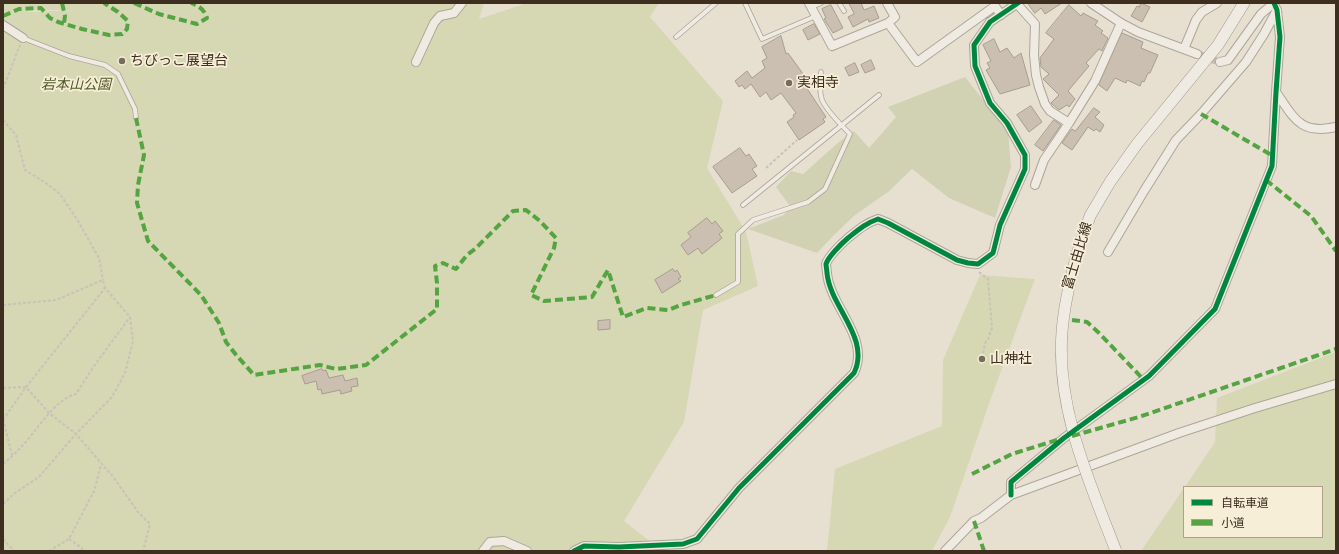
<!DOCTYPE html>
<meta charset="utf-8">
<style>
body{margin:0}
#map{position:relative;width:1339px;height:554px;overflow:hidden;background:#e7e0d1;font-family:"Source Serif 4","Noto Sans JP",serif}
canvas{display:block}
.frame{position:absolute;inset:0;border:4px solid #3d2e20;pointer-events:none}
.legend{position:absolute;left:1183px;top:486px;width:140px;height:52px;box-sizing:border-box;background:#f7eed8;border:1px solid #ada18e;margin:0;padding:5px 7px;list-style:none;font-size:12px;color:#3d2e20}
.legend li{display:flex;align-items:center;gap:8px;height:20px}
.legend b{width:20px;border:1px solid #ada18e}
</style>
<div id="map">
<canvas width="1339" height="554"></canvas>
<div class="frame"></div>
<ul class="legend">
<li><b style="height:5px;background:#00873e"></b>自転車道</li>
<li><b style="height:5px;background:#54a441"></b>小道</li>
</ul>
</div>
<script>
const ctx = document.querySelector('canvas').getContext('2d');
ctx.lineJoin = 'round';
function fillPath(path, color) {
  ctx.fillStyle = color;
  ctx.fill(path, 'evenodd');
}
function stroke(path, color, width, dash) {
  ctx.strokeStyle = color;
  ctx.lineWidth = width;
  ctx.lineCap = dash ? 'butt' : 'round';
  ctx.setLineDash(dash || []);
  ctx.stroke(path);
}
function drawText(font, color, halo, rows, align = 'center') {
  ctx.font = font + ' "Source Serif 4","Noto Sans JP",serif';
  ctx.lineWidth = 3.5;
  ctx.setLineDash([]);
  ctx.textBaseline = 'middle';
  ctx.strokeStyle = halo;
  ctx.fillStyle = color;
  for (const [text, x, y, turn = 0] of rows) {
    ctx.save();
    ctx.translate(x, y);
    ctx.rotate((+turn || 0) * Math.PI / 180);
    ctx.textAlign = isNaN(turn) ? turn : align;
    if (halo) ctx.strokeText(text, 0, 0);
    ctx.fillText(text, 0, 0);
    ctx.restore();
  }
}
fillPath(new Path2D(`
 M3,3H484L479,19L527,3H659L650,17L723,101L707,168L746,232L758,286L703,310L684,422L624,521L662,551H3ZM23,10H77L28,12Z
 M980,275L1035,279L991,398L950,517L932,551H827L835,469L942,426L943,360Z
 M1336,352V551H1141L1184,488V537H1322V487H1185L1215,442L1217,398Z`), '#d6d7b3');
fillPath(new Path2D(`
 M965,77L1008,131L1011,167L995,218L949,198L912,169L888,192L855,215L833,236L817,253L748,229L784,215L790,206L776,187L791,171L803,174L839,142L854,131L869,148L896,117L888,107Z`), '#d1d1b3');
const building = new Path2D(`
 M849,3H861L864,10L874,6L879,18L869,22L868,19L853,27L848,17L854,14Z
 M1028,3H1062L1045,14L1041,8L1035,13Z
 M1141,3L1150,7L1142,22L1131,16L1137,6L1139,7Z
 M831,5L843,28L833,33L824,19L826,18L822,9Z
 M1069,5L1081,16L1083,13L1098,21L1095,25L1103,31L1101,33L1108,38L1102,51L1099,49L1086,63L1089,66L1068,91L1075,99L1069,107L1067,105L1059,110L1051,103L1059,95L1043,79L1049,74L1041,67L1040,58L1054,39L1046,33Z
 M814,24L820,34L808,40L803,30Z
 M1122,33L1143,42L1141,48L1158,55L1150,73H1148L1144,82L1142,81L1140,86L1127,80L1126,83L1115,78L1107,91L1099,85Z
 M781,36L786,54L788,53L806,78L802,81L826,117L823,119L825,122L799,140L787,122L794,117L793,115L796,113L781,93L771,100L766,92L760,97L751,84L745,89L742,85L739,87L735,81L747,71L752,78L765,68L762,61L767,58L762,47Z
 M994,39L1000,52L1007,48L1014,58L1021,53L1030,85L1000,94L986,70L990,68L987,63L991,61L983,45Z
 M871,60L875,69L865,73L861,65Z
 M855,63L859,72L849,76L845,68Z
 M1031,106L1042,122L1029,132L1017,115Z
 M1094,108L1100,112L1095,117L1104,125L1100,132L1096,129L1094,131L1088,127L1072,150L1062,143L1072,129L1075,131Z
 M1054,120L1061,125L1043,151L1035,145Z
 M740,148L746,156L749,154L757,166L752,169L757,176L732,193L713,167Z
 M707,218L712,224L715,221L723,231L719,234L722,238L702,254L698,248L688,255L681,245L691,237L688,233Z
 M673,269L675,272L677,270L681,277L678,279L681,281L662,293L655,280Z
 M610,320V329L598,330V321Z
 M322,369L323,371L326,370L329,378L343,375L345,381L357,378L358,386L351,387L352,391L341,394L340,390L322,394L321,389L318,390L316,381L305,384L302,376Z`);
fillPath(building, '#cbbfb2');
stroke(building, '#a89c90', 1);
stroke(new Path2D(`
 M1197,54L1220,62`), '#c5bcae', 8, [8, 4]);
const service = new Path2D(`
 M745,3L762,39L816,16
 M839,3L844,11
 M812,7L821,3
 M676,37L716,3
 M23,38L69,56L105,65L118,74L135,109L136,118
 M743,205L879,95
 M716,295L738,282V234L753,220L808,202L825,189L850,134C843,127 826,109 822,100C819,91 820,80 821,72`);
const minor = new Path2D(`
 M809,3L832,46L888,23L917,62L995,6L1001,15
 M887,3L895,17L888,23
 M1091,3L1121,23L1138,32L1197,54
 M1017,4L1035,24L1034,55L1036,75L1039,87L1045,104L1050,111L1069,123
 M3,25L23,38
 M1184,49L1196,20L1202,12L1217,3
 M416,62L434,23L440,16L454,13L462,3
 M1220,62L1228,60L1261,14L1274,3
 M1276,92C1294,118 1300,135 1336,127
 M1035,185L1044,160L1069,123L1095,81L1121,23
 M1108,252L1144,191L1176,140L1201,114L1246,62L1264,34L1277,10
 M1011,495V482L1064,438L1149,376L1215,309L1272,166L1276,92L1280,37L1277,10L1273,3
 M483,551L490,542L504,541L527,551
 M574,551L584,546L619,547L683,544L697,539L739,488L854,373C871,338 830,307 827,273C827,271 826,266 826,264C828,257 842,243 848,238C858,230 866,223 878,219L888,223L957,260L968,263L978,264L993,253L1000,225L1025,169V155L1007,123L990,103L975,66L974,45L990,22L1018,3
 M945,551L974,521L981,518L1011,495L1179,433L1255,408L1336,384`);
const secondary = new Path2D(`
 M1077,254L1090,216L1110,182L1137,144L1218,45L1244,3`);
stroke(service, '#ada599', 5.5);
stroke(minor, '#ada599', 10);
stroke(secondary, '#9c958a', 12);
stroke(new Path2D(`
 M3,89L20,45
 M3,120L16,135L25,170L46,183L60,194L78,221L99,258L103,280
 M766,168L797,140
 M979,272L988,279L992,328L988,339L985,343L983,353
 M3,305L56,300L103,280L105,288
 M3,388L26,387L49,413L76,434L114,478L138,512L150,524L143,551
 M3,419L12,455
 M3,420L26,387L105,288L130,317L133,341L125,373L112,397L74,436L39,477L15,493L3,504
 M3,464C10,458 17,452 23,445C38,429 55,399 76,394L94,366L130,317
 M3,539L14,551
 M69,539L82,548V551
 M49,551L69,539L94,491L101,465`), '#c8c2b9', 2, [3, 2]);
stroke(service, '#efebe3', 4);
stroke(minor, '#efebe3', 8);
stroke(secondary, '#efebe3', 11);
const secondaryBridge = new Path2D(`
 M1077,254C1070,280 1064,305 1062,332C1056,408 1089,481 1116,551`);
stroke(secondaryBridge, '#9c958a', 12, []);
stroke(secondaryBridge, '#efebe3', 11);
stroke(new Path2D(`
 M62,3L65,16L64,23
 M134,3L159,14L197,24L207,18C204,9 199,6 191,3
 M3,16L19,9L41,8L50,18L58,22L82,29L109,35L122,34L127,29L128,21L118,12L104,3
 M1201,114L1273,156
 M136,118L144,155L138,185L137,203L148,241L201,295L219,323L226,342L237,356L254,375L320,365L336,369L366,365L437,309V283L435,266L443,263L456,269L467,255L475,249L513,211L526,210L540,221L556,238L554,248L531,295L544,301L592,297L608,270L623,317L647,308L668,310L681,305L716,295
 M1266,180L1311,216L1336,251
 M1072,320L1087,322L1099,333L1144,380
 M1072,436L1139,417L1336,349
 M972,474L1012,454L1057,440
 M974,521L984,551`), '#54a441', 4, [8, 4]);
stroke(new Path2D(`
 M1011,495V482L1064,438L1149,376L1215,309L1272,166L1276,92L1280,37L1277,10L1274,3
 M574,551L584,546L619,547L683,544L697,539L739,488L854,373C871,338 830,307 827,273C827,271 826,266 826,264C828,257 842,243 848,238C858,230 866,223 878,219L888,223L957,260L968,263L978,264L993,253L1000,225L1025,169V155L1007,123L990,103L975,66L974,45L990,22L1018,3`), '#00873e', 5);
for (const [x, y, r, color] of [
 [122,61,4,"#786c5e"],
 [789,83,4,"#786c5e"],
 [982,359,4,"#786c5e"]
]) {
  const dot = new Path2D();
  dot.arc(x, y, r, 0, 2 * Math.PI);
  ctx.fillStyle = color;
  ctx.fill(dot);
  stroke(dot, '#f7eed8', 1.5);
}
drawText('14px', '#3d2e20', '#f7eed8', [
 ["ちびっこ展望台",130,61],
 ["実相寺",797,83],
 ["山神社",990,359]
], 'left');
drawText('italic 14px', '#4d5a26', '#f7eed8', [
 ["岩本山公園",76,85]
]);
drawText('14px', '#3d2e20', '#f7eed8', [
 ["富士由比線",1078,256,-73]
]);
</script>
